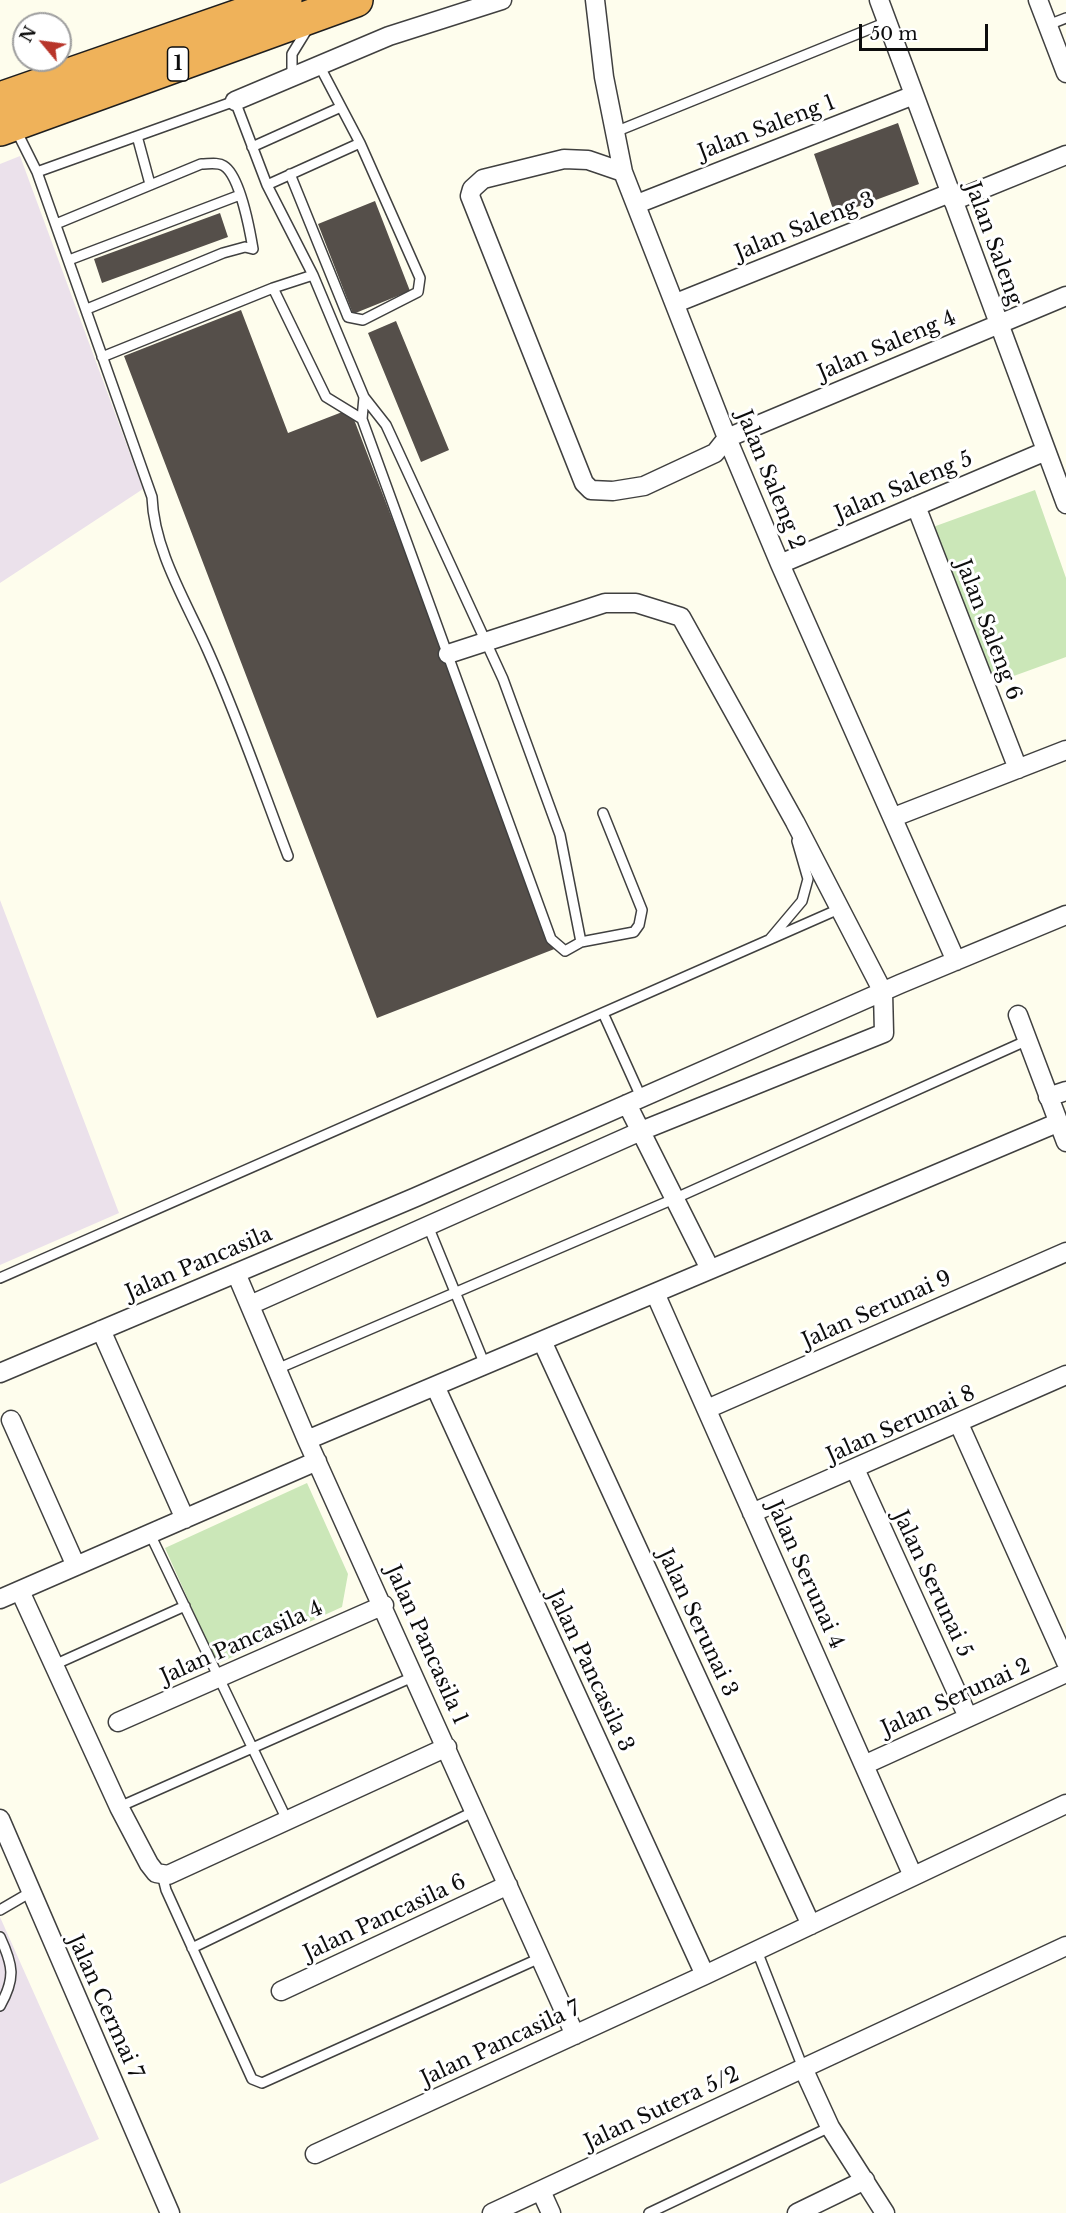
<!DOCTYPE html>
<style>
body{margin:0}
#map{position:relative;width:1066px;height:2213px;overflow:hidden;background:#fefded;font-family:"Libre Baskerville",serif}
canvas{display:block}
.north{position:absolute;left:12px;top:12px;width:60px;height:60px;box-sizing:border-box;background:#fff;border:2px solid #9e9e9e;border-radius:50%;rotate:299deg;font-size:16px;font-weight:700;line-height:24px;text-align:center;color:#0d0d0d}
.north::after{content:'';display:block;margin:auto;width:21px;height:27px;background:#b8352a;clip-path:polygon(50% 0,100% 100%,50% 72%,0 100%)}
.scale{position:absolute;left:859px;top:24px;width:129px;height:27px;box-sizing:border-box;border:3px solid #0d0d0d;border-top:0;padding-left:8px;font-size:18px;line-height:21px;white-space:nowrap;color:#0d0d0d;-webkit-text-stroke:4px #fff;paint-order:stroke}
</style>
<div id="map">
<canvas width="1066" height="2213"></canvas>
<div class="north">N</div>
<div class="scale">50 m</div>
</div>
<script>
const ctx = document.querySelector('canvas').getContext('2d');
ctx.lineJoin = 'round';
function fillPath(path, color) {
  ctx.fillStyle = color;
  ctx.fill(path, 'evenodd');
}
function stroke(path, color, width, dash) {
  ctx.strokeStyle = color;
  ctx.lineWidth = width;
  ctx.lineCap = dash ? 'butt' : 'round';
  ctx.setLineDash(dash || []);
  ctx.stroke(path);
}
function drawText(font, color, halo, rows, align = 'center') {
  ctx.font = font + ' "Libre Baskerville",serif';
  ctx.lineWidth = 6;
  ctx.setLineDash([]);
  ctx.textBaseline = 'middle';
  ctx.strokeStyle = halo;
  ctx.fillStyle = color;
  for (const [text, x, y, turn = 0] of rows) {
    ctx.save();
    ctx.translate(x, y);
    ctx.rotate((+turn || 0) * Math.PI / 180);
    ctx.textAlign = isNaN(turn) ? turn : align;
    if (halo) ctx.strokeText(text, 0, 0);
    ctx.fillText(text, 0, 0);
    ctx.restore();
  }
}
fillPath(new Path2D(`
 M20,156L143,489L0,583V164Z
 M0,900L119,1213L0,1265Z
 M0,1917L99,2139L0,2184Z`), '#ebe1eb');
fillPath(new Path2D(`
 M1035,490L1066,578V657L989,685L933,527Z
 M307,1483L348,1574L342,1607L217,1664L165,1548Z`), '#cbe7b8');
fillPath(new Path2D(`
 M898,123L919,184L835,215L814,154Z
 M375,201L410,291L353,314L318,224Z
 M220,213L228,237L102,283L94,259Z
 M241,310L288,433L350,409L557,948L377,1018L124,356Z
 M396,321L449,450L421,462L368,333Z`), '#554f4a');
const lane = new Path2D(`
 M1048,25L1066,18
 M292,77V54L308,28
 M16,130L37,172L152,497C154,551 187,603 208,651C238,718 262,788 288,856
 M615,132L887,22
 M137,136L150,184
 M252,147L341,107
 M37,172L235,101L267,185L313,275L364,397L386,425L503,679L560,835L581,942
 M290,174L348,317L363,320L418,292L420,278L360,143L319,65
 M267,185L360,143
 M56,224L201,164C209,164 218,162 224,166C240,176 250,231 253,249L245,247L223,253L87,309
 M69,260L240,195
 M273,288L326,397L362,419
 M102,357L273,288L313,275
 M364,397L362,419L551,939L565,951L581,942L634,932L639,925L642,910L603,813
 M770,939L802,901L808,879L797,841
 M603,1013L641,1097
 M428,1226L485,1365
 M0,1278L839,909
 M277,1369L676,1198L1028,1040
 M150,1534L287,1820
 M54,1665L185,1606
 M119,1807L415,1676
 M162,1874L166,1890L252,2079L262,2083L540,1958
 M0,1910L31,1892
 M0,1937C13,1965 16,1978 0,2006
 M192,1948L475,1811
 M757,1951L803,2068
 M649,2213L830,2127`);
const street = new Path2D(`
 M595,0L604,77L623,172L727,438L780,564L956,961
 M879,0L1066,504
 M1038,0L1066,73
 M235,101L389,36L502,0
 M623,172L588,160L564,159L483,179L472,189L470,196L584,483L591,490L613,491L644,486L715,453L727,438L1066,296
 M953,201L1066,155
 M637,204L914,95
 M676,303L950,193
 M916,506L1018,769
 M780,564L1046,451
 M894,817L1066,750
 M1018,1015L1066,1142
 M1048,1097L1066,1091
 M627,1104L710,1269
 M236,1273L307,1440L575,2035
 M655,1293L913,1876
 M250,1305L641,1131L884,1033L883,992L795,822L681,617L636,603H605L448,654
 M101,1330L185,1519
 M542,1341L811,1925
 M0,1373L416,1197L900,984L1066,915
 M435,1386L705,1975
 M707,1409L1066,1252
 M11,1420L76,1566
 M959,1424L1066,1662
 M307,1440L1057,1123
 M855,1469L968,1717
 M752,1513L1066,1375
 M20,1591L119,1807L149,1864L156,1873L168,1875L447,1747
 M0,1599L317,1461
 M118,1722L384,1605
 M864,1765L1066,1673
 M0,1819L170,2213
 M281,1991L508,1885
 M803,2068L830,2127L885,2213
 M315,2154L705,1975L1066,1804
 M541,2191L551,2213
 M492,2213L1066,1946
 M797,2213L865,2180`);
const highway = new Path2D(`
 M0,99L285,0
 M0,129L356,0`);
stroke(lane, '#404040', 12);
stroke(street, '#404040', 21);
stroke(highway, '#1e1e1e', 36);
stroke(lane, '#fff', 9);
stroke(street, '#fff', 18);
stroke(highway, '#efb25a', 33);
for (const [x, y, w] of [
 [178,64,21]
]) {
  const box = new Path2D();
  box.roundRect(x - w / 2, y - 17, w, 34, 4.5);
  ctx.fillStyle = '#fff';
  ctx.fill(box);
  stroke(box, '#0d0d0d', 1.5);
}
drawText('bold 20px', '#0d0d0d', null, [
 ["1",178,64]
]);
drawText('21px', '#0d0d0d', '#fff', [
 ["Jalan Saleng 1",767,128,-21],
 ["Jalan Saleng 3",805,227,-22],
 ["Jalan Saleng",993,244,70],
 ["Jalan Saleng 4",887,346,-23],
 ["Jalan Saleng 2",770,480,68],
 ["Jalan Saleng 5",904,487,-23],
 ["Jalan Saleng 6",988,630,69],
 ["Jalan Pancasila",199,1264,-23],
 ["Jalan Serunai 9",877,1310,-24],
 ["Jalan Serunai 8",901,1425,-24],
 ["Jalan Serunai 4",805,1575,66],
 ["Jalan Serunai 5",932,1584,65],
 ["Jalan Serunai 3",697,1623,65],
 ["Jalan Pancasila 4",242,1643,-24],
 ["Jalan Pancasila 1",426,1645,66],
 ["Jalan Pancasila 3",590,1671,65],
 ["Jalan Serunai 2",956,1698,-24],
 ["Jalan Pancasila 6",385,1918,-25],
 ["Jalan Cermai 7",105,2007,66],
 ["Jalan Pancasila 7",501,2044,-25],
 ["Jalan Sutera 5/2",662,2109,-25]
]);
</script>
